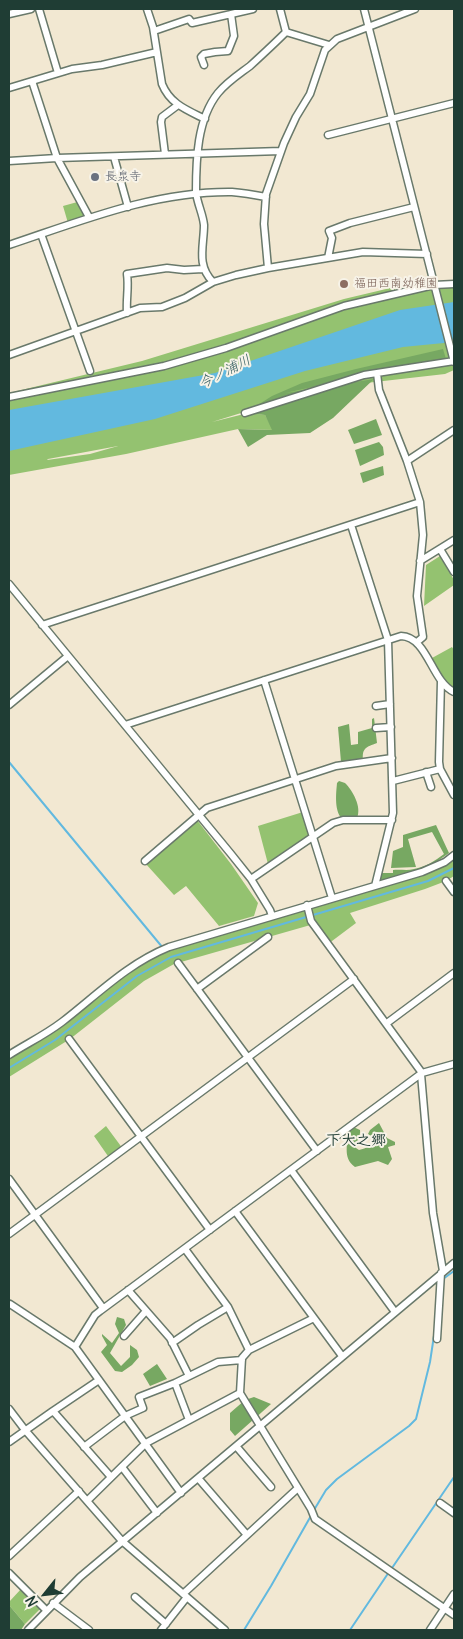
<!DOCTYPE html>
<meta charset="utf-8">
<style>
body{margin:0}
#map{position:relative;width:463px;height:1639px;overflow:hidden;background:#f2e8d2;font-family:Delius,sans-serif}
canvas{display:block}
.frame{position:absolute;inset:0;border:10px solid #1f3d34;pointer-events:none}
.north{position:absolute;left:20px;top:1569px;width:50px;height:50px;-webkit-text-stroke:4px #f7f3e8;paint-order:stroke;rotate:241deg;font-size:14px;font-weight:700;line-height:20px;text-align:center;color:#1f3d34}
.north::after{content:'';display:block;margin:auto;width:18px;height:22px;background:#1f3d34;clip-path:polygon(50% 0,100% 100%,50% 72%,0 100%)}
</style>
<div id="map">
<canvas width="463" height="1639"></canvas>
<div class="frame"></div>
<div class="north">N</div>
</div>
<script>
const ctx = document.querySelector('canvas').getContext('2d');
ctx.lineJoin = 'round';
function fillPath(path, color) {
  ctx.fillStyle = color;
  ctx.fill(path, 'evenodd');
}
function stroke(path, color, width, dash) {
  ctx.strokeStyle = color;
  ctx.lineWidth = width;
  ctx.lineCap = dash ? 'butt' : 'round';
  ctx.setLineDash(dash || []);
  ctx.stroke(path);
}
function drawText(font, color, halo, rows, align = 'center') {
  ctx.font = font + ' Delius,"Klee One",sans-serif';
  ctx.lineWidth = 4;
  ctx.setLineDash([]);
  ctx.textBaseline = 'middle';
  ctx.strokeStyle = halo;
  ctx.fillStyle = color;
  for (const [text, x, y, turn = 0] of rows) {
    ctx.save();
    ctx.translate(x, y);
    ctx.rotate((+turn || 0) * Math.PI / 180);
    ctx.textAlign = isNaN(turn) ? turn : align;
    if (halo) ctx.strokeText(text, 0, 0);
    ctx.fillText(text, 0, 0);
    ctx.restore();
  }
}
fillPath(new Path2D(`
 M81,201L89,217L68,223L63,206Z
 M454,281V370L445,374L322,388L212,422L248,413L265,415L273,430L238,429L126,454L9,475V393L142,361L344,299L403,285ZM118,446L90,454L47,460L48,459Z
 M440,556L454,580V585L424,606L426,565Z
 M452,647L454,650V691L443,681L432,658Z
 M303,812L313,837L268,864L258,826Z
 M197,820L231,864L258,903L254,916L219,926L186,886L174,895L145,863Z
 M454,854V876L446,881L425,889L350,913L356,923L328,944L314,924L174,964L144,981L70,1039L9,1077V1056L54,1031L145,958L205,936L413,875Z
 M106,1126L123,1149L110,1159L94,1136Z
 M21,1589L40,1609L25,1624L9,1605V1602Z`), '#94c270');
fillPath(new Path2D(`
 M443,349L446,359L444,363L354,378L285,393L374,379L333,418L310,433L267,435L248,447L238,429L272,430L265,415L245,413L272,396L302,383L356,369Z
 M376,419L382,435L354,444L348,430Z
 M379,442L383,447L384,455L360,466L355,450Z
 M383,466L384,475L363,483L360,473Z
 M374,718L377,743C366,747 362,748 363,760L341,762L338,727L349,724L351,745L358,744V732L372,728V719Z
 M339,781L345,783C353,791 362,807 357,818L343,820C334,812 336,794 337,783Z
 M436,825L449,853C424,872 410,874 380,881L381,873H393V870C400,869 407,871 414,869C425,867 435,861 444,854L432,832L408,839L416,867L391,868L393,851L403,847V835Z
 M379,1123L387,1138L395,1142V1145L388,1147L392,1159L388,1165L378,1161L355,1167C341,1157 350,1143 346,1129L351,1126L360,1130C361,1136 356,1141 356,1148L359,1150C367,1148 371,1146 374,1138L368,1134L370,1130Z
 M117,1317L124,1319L126,1325L110,1353L121,1366L130,1357V1345L137,1350L139,1357L132,1365L122,1372L115,1371L101,1352L107,1345L102,1336V1334L112,1343L119,1333L115,1324Z
 M157,1364L167,1379L150,1386L143,1374Z
 M254,1397L271,1404L235,1436L230,1430V1413L245,1400Z
 M9,1605L25,1624L21,1630H9Z`), '#77a862');
fillPath(new Path2D(`
 M454,302V342L403,347L305,371L155,419L9,451V410L215,373L400,310Z`), '#62b9df');
stroke(new Path2D(`
 M9,762L163,948
 M9,1068L55,1040L137,976L171,957L428,881L454,868
 M443,1279L454,1271
 M314,1510L326,1490L337,1479L409,1426L416,1419L430,1362L435,1329
 M392,1568L454,1477
 M244,1630L271,1586L312,1514
 M350,1630L389,1572`), '#62b9df', 2);
const minor = new Path2D(`
 M39,9L58,73
 M147,9L153,27L162,84C170,104 187,110 205,119
 M280,9L286,32
 M364,9L454,362
 M9,14L31,9
 M154,31L189,19L192,23L253,9
 M329,45L286,32C274,44 262,55 250,66C238,75 227,82 218,93C197,119 196,160 196,192C197,203 203,214 204,225C204,246 196,265 213,282L236,275L268,268L363,252L427,254
 M204,65L201,57L204,54L215,52L228,51L234,36L231,14
 M32,81L57,158L89,217
 M9,88L72,69L102,65L157,52
 M328,135L454,103
 M165,154L161,122L162,117L178,105
 M114,157L128,207
 M9,161L57,158L281,151
 M41,234L90,371
 M9,245C81,221 154,191 232,192C243,193 255,195 266,197
 M328,258L332,238L329,231L350,223L414,207
 M268,268L264,224L266,194L284,143L296,117L310,94L325,50L337,39L415,9
 M127,313C126,299 129,287 127,274L167,268L184,270L203,269
 M9,355L140,308L162,307L185,298L213,282
 M377,373L379,390L407,461L420,502L423,535L417,596L423,637L417,642
 M9,397L164,366L226,348L344,306L434,285L454,284
 M245,413L364,375L454,361
 M407,461L454,430
 M351,525L388,640L393,813L375,886
 M440,549L454,572
 M420,561L454,540
 M9,584L231,854L251,879L270,910L272,916
 M42,625L420,502
 M264,680L332,898
 M441,681L439,762L440,769L454,795
 M9,705L68,656
 M376,706L390,704
 M125,725L401,636C428,637 431,681 454,692
 M376,728L391,727
 M426,772L431,787
 M393,781L440,769
 M145,861L207,808L336,766L392,758
 M251,879L333,823L343,820H392
 M446,881L454,892
 M307,905L311,921L422,1073
 M178,963L317,1151
 M197,989L268,937
 M387,1023L454,973
 M69,1039L210,1230
 M9,1055C26,1044 45,1035 62,1022C97,995 127,964 169,947L422,872L445,862L454,855
 M421,1074L433,1213L443,1271
 M291,1170L395,1312
 M9,1179L103,1308
 M235,1211L342,1356
 M9,1234L354,979
 M185,1249L228,1307L249,1350
 M128,1290L170,1338L189,1376
 M9,1305L10,1304L75,1347L181,1493
 M314,1318L249,1350L242,1358L240,1393L311,1509L315,1519L454,1615
 M124,1336L146,1311
 M437,1339L441,1273
 M172,1343L198,1325L228,1307
 M75,1347L95,1315L100,1311L422,1073L454,1064
 M99,1380L53,1411L111,1477
 M175,1383L189,1420
 M9,1409L25,1430L122,1541L225,1630
 M9,1442L53,1411
 M236,1446L271,1487
 M84,1447L125,1416L143,1408L139,1397L175,1383L218,1362L242,1360
 M122,1467L157,1513
 M198,1478L247,1535
 M87,1501L146,1443L240,1393
 M440,1503L454,1513
 M9,1556L79,1491
 M9,1573L46,1610
 M183,1594L298,1488
 M135,1597L166,1624
 M53,1603L89,1630
 M28,1630L80,1577L454,1263
 M161,1630L187,1597
 M430,1630L454,1594`);
stroke(minor, '#69796b', 9);
stroke(minor, '#fff', 6);
for (const [x, y, r, color] of [
 [95,177,5,"#6b7280"],
 [344,284,5,"#8d6e63"]
]) {
  const dot = new Path2D();
  dot.arc(x, y, r, 0, 2 * Math.PI);
  ctx.fillStyle = color;
  ctx.fill(dot);
  stroke(dot, '#f7f3e8', 2);
}
drawText('12px', '#5b616d', '#f7f3e8', [
 ["長泉寺",105,177]
], 'left');
drawText('12px', '#785e54', '#f7f3e8', [
 ["福田西南幼稚園",354,284]
], 'left');
drawText('italic 14px', '#305c5f', '#f7f3e8', [
 ["今ノ浦川",225,372,-27]
]);
drawText('bold 15px', '#1f3d34', '#f7f3e8', [
 ["下大之郷",356,1141]
]);
</script>
